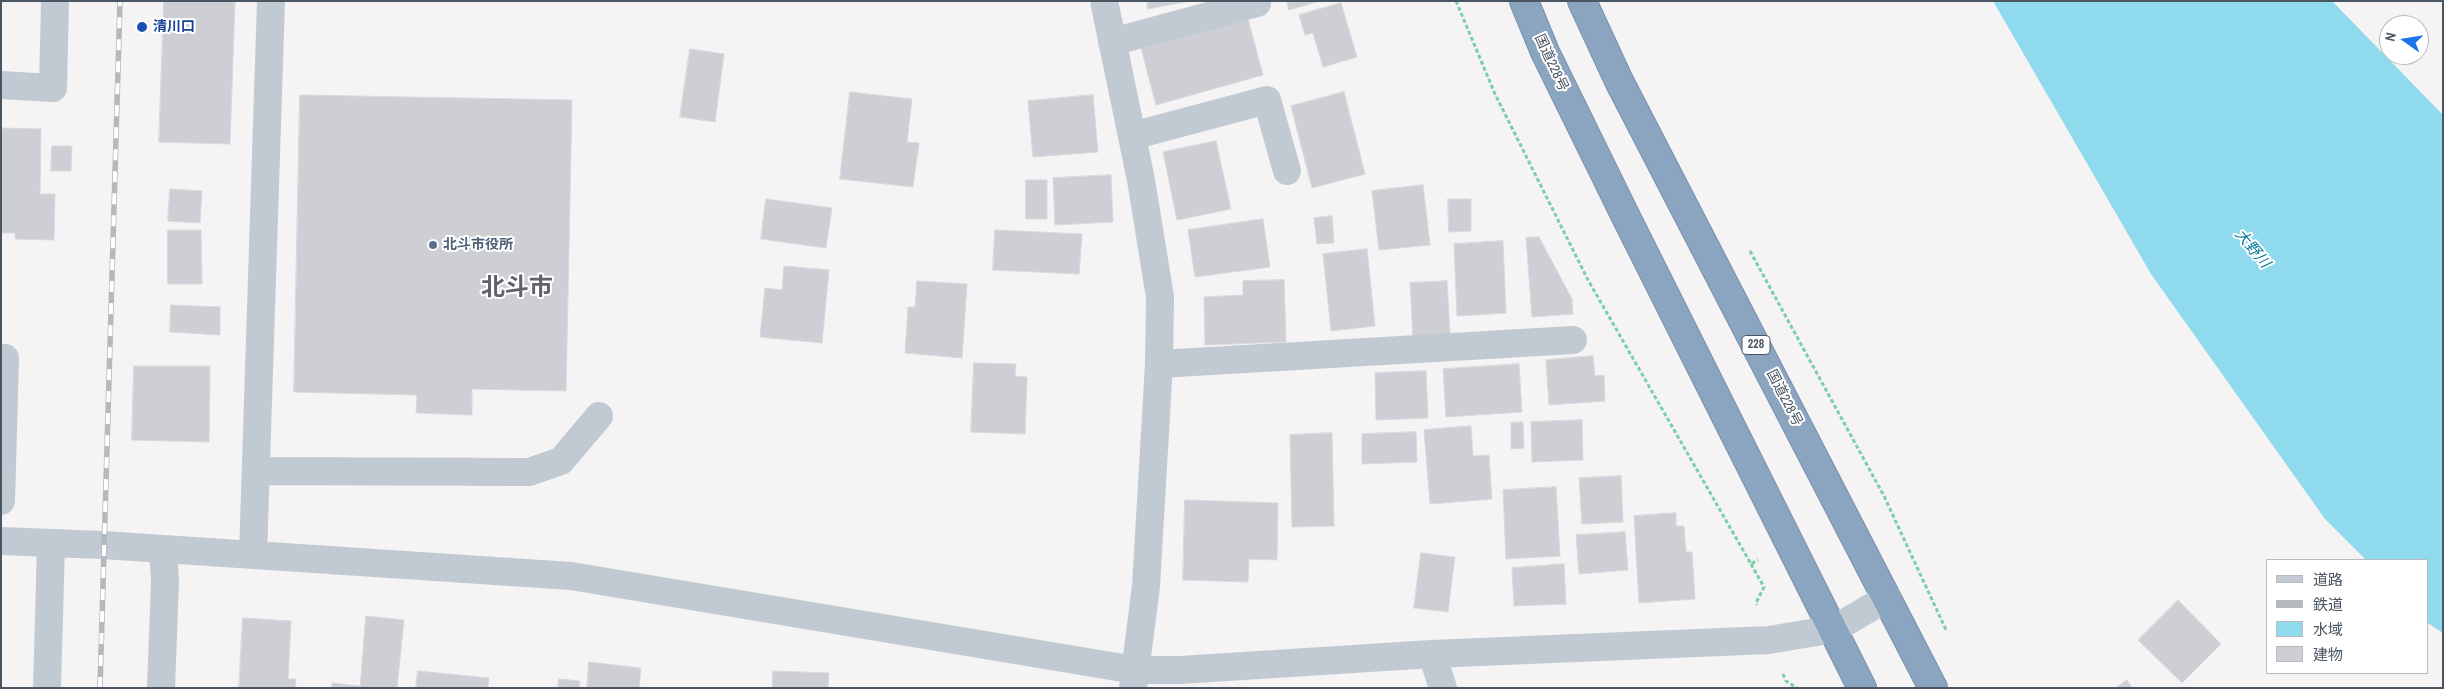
<!DOCTYPE html>
<meta charset="utf-8">
<style>
body{margin:0}
#map{position:relative;width:2444px;height:689px;overflow:hidden;background:#f5f3f3;font-family:"Archivo Narrow","Noto Sans JP",sans-serif}
canvas{display:block}
.frame{position:absolute;inset:0;border:2px solid #4a5661;pointer-events:none}
.legend{position:absolute;left:2266px;top:559px;width:162px;height:115px;box-sizing:border-box;background:#fff;border:1px solid #b7bbc0;margin:0;padding:6px 9px;list-style:none;font-size:15px;color:#4a5661}
.legend li{display:flex;align-items:center;gap:10px;height:25px}
.legend b{width:25px;border:1px solid #b7bbc0}
.north{position:absolute;left:2379px;top:15px;width:50px;height:50px;box-sizing:border-box;background:#fff;border:1px solid #b7bbc0;border-radius:50%;rotate:283deg;font-size:14px;font-weight:700;line-height:20px;text-align:center;color:#4a5661}
.north::after{content:'';display:block;margin:auto;width:18px;height:22px;background:#1a73e8;clip-path:polygon(50% 0,100% 100%,50% 72%,0 100%)}
</style>
<div id="map">
<canvas width="2444" height="689"></canvas>
<div class="frame"></div>
<ul class="legend">
<li><b style="height:6px;background:#c1cad2"></b>道路</li>
<li><b style="height:6px;background:#b5b8bd"></b>鉄道</li>
<li><b style="height:14px;background:#90daee"></b>水域</li>
<li><b style="height:14px;background:#cdcfd5"></b>建物</li>
</ul>
<div class="north">N</div>
</div>
<script>
const ctx = document.querySelector('canvas').getContext('2d');
ctx.lineJoin = 'round';
function fillPath(path, color) {
  ctx.fillStyle = color;
  ctx.fill(path, 'evenodd');
}
function stroke(path, color, width, dash) {
  ctx.strokeStyle = color;
  ctx.lineWidth = width;
  ctx.lineCap = dash ? 'butt' : 'round';
  ctx.setLineDash(dash || []);
  ctx.stroke(path);
}
function drawText(font, color, halo, rows, align = 'center') {
  ctx.font = font + ' "Archivo Narrow","Noto Sans JP",sans-serif';
  ctx.lineWidth = 4;
  ctx.setLineDash([]);
  ctx.textBaseline = 'middle';
  ctx.strokeStyle = halo;
  ctx.fillStyle = color;
  for (const [text, x, y, turn = 0] of rows) {
    ctx.save();
    ctx.translate(x, y);
    ctx.rotate((+turn || 0) * Math.PI / 180);
    ctx.textAlign = isNaN(turn) ? turn : align;
    if (halo) ctx.strokeText(text, 0, 0);
    ctx.fillText(text, 0, 0);
    ctx.restore();
  }
}
fillPath(new Path2D(`
 M1993,1H2332L2443,115V633L2428,623V560H2366L2325,519L2151,274Z`), '#90daee');
const building = new Path2D(`
 M164,1H235L230,144L159,142Z
 M1147,1H1190L1148,9Z
 M1287,1H1320L1289,10Z
 M1341,3L1357,57L1323,67L1313,33L1305,35L1299,15Z
 M1248,19L1263,75L1156,105L1141,48Z
 M690,49L724,54L715,122L680,117Z
 M850,92L912,99L907,142L919,143L913,187L840,179Z
 M1344,92L1365,174L1312,188L1291,106Z
 M300,95L572,100L566,391L472,389V415L416,413L417,395L294,392Z
 M1093,95L1098,152L1033,157L1028,101Z
 M1,128L41,129L40,194H55L54,240L15,239V233H1Z
 M1216,141L1231,209L1177,220L1163,152Z
 M52,146H72L71,171H51Z
 M1111,175L1113,222L1055,225L1053,178Z
 M1026,180H1047V219H1026Z
 M1423,185L1430,245L1379,250L1372,191Z
 M170,189L202,191L200,223L168,221Z
 M766,199L832,208L826,248L761,239Z
 M1448,199H1471V231L1449,232Z
 M1332,216L1334,243L1317,244L1314,218Z
 M1263,219L1270,267L1195,277L1188,230Z
 M168,230H201L202,284H168Z
 M995,230L1082,234L1079,274L993,270Z
 M1539,237L1572,299L1573,314L1532,317L1526,238Z
 M1503,241L1506,313L1457,316L1454,244Z
 M1367,249L1375,326L1331,331L1323,254Z
 M784,266L829,270L822,343L760,337L765,288L782,290Z
 M1284,280L1286,342L1205,345L1204,297L1243,295V281Z
 M917,281L967,284L962,358L905,353L908,307H915Z
 M1447,281L1450,334L1413,337L1410,283Z
 M171,305L220,307V335L170,332Z
 M1593,356L1595,376L1604,375L1605,401L1549,405L1546,360Z
 M974,363L1016,364L1015,376L1027,377L1025,434L971,432Z
 M1519,364L1522,412L1446,417L1443,369Z
 M134,366H210L209,442L132,440Z
 M1426,371L1428,418L1376,420L1375,373Z
 M1582,420L1583,460L1532,462L1531,422Z
 M1523,422L1524,448L1511,449V423Z
 M1471,426L1473,456L1489,455L1492,499L1430,504L1424,430Z
 M1416,432L1417,462L1362,464V434Z
 M1332,433L1334,526L1292,527L1290,435Z
 M1621,476L1623,522L1582,524L1579,478Z
 M1556,487L1560,556L1506,559L1503,490Z
 M1185,500L1278,503L1277,560L1249,559L1248,582L1183,580Z
 M1676,513V526H1684L1686,552H1692L1695,599L1639,603L1634,516Z
 M1625,532L1628,570L1579,574L1576,535Z
 M1421,553L1455,557L1448,612L1414,608Z
 M1564,564L1566,604L1514,606L1512,568Z
 M2178,600L2221,644L2182,683L2138,640Z
 M366,616L404,620L397,688H332V683L360,686Z
 M243,618L291,621L288,679H296L295,688H239Z
 M589,662L641,668L639,688H587Z
 M418,671L489,678L488,688H416Z
 M773,671L829,673L828,688H773Z
 M559,679L580,681L579,688H558Z
 M2127,680L2132,688H2116Z`);
fillPath(building, '#cdcfd5');
stroke(building, '#d7d9de', 1);
const highway = new Path2D(`
 M1524,1L1545,52L1626,217L1862,688
 M1582,1L1619,81L1933,688`);
stroke(highway, '#7690ad', 30);
stroke(new Path2D(`
 M1456,1L1495,94L1588,280L1751,564L1758,560
 M1750,251L1884,496L1947,632
 M1751,564L1764,587L1756,603L1757,605
 M1783,674L1786,681L1797,688`), '#7ad0a6', 3, [4, 2.5]);
stroke(new Path2D(`
 M1104,1L1141,180L1160,297L1159,364L1146,586L1133,688
 M1112,42L1257,3
 M1,85L53,88L55,1
 M1132,136L1267,100L1287,171
 M1159,364L1573,340
 M256,471L529,472L561,461L599,416
 M1,501L5,358
 M1,541L103,545L571,576L1135,670H1180L1432,654L1769,640L1834,629L1887,598
 M253,555L271,1
 M1432,654L1443,688
 M47,688L51,544
 M161,688L165,582L163,549`), '#c1cad2', 28);
stroke(highway, '#8ba5c1', 28);
const rail = new Path2D(`
 M100,688L120,1`);
stroke(rail, '#b5b8bd', 5.5);
stroke(rail, '#fff', 4, [11]);
for (const [x, y, r, color] of [
 [142,27,6,"#1a4fb4"],
 [433,245,5,"#5c6f8a"]
]) {
  const dot = new Path2D();
  dot.arc(x, y, r, 0, 2 * Math.PI);
  ctx.fillStyle = color;
  ctx.fill(dot);
  stroke(dot, '#fff', 2);
}
for (const [x, y, w] of [
 [1756,345,28]
]) {
  const box = new Path2D();
  box.roundRect(x - w / 2, y - 9.5, w, 19, 4);
  ctx.fillStyle = '#fff';
  ctx.fill(box);
  stroke(box, '#4a5661', 1);
}
drawText('bold 12px', '#4a5661', null, [
 ["228",1756,345]
]);
drawText('bold 14px', '#164399', '#fff', [
 ["清川口",153,27]
], 'left');
drawText('14px', '#4a5661', '#fff', [
 ["国道228号",1551,63,65],
 ["国道228号",1784,398,63]
]);
drawText('bold 14px', '#4e5e75', '#fff', [
 ["北斗市役所",443,245]
], 'left');
drawText('italic 15px', '#0c7c9b', '#fff', [
 ["大野川",2252,249,50]
]);
drawText('bold 24px', '#5f6368', '#fff', [
 ["北斗市",517,289]
]);
</script>
